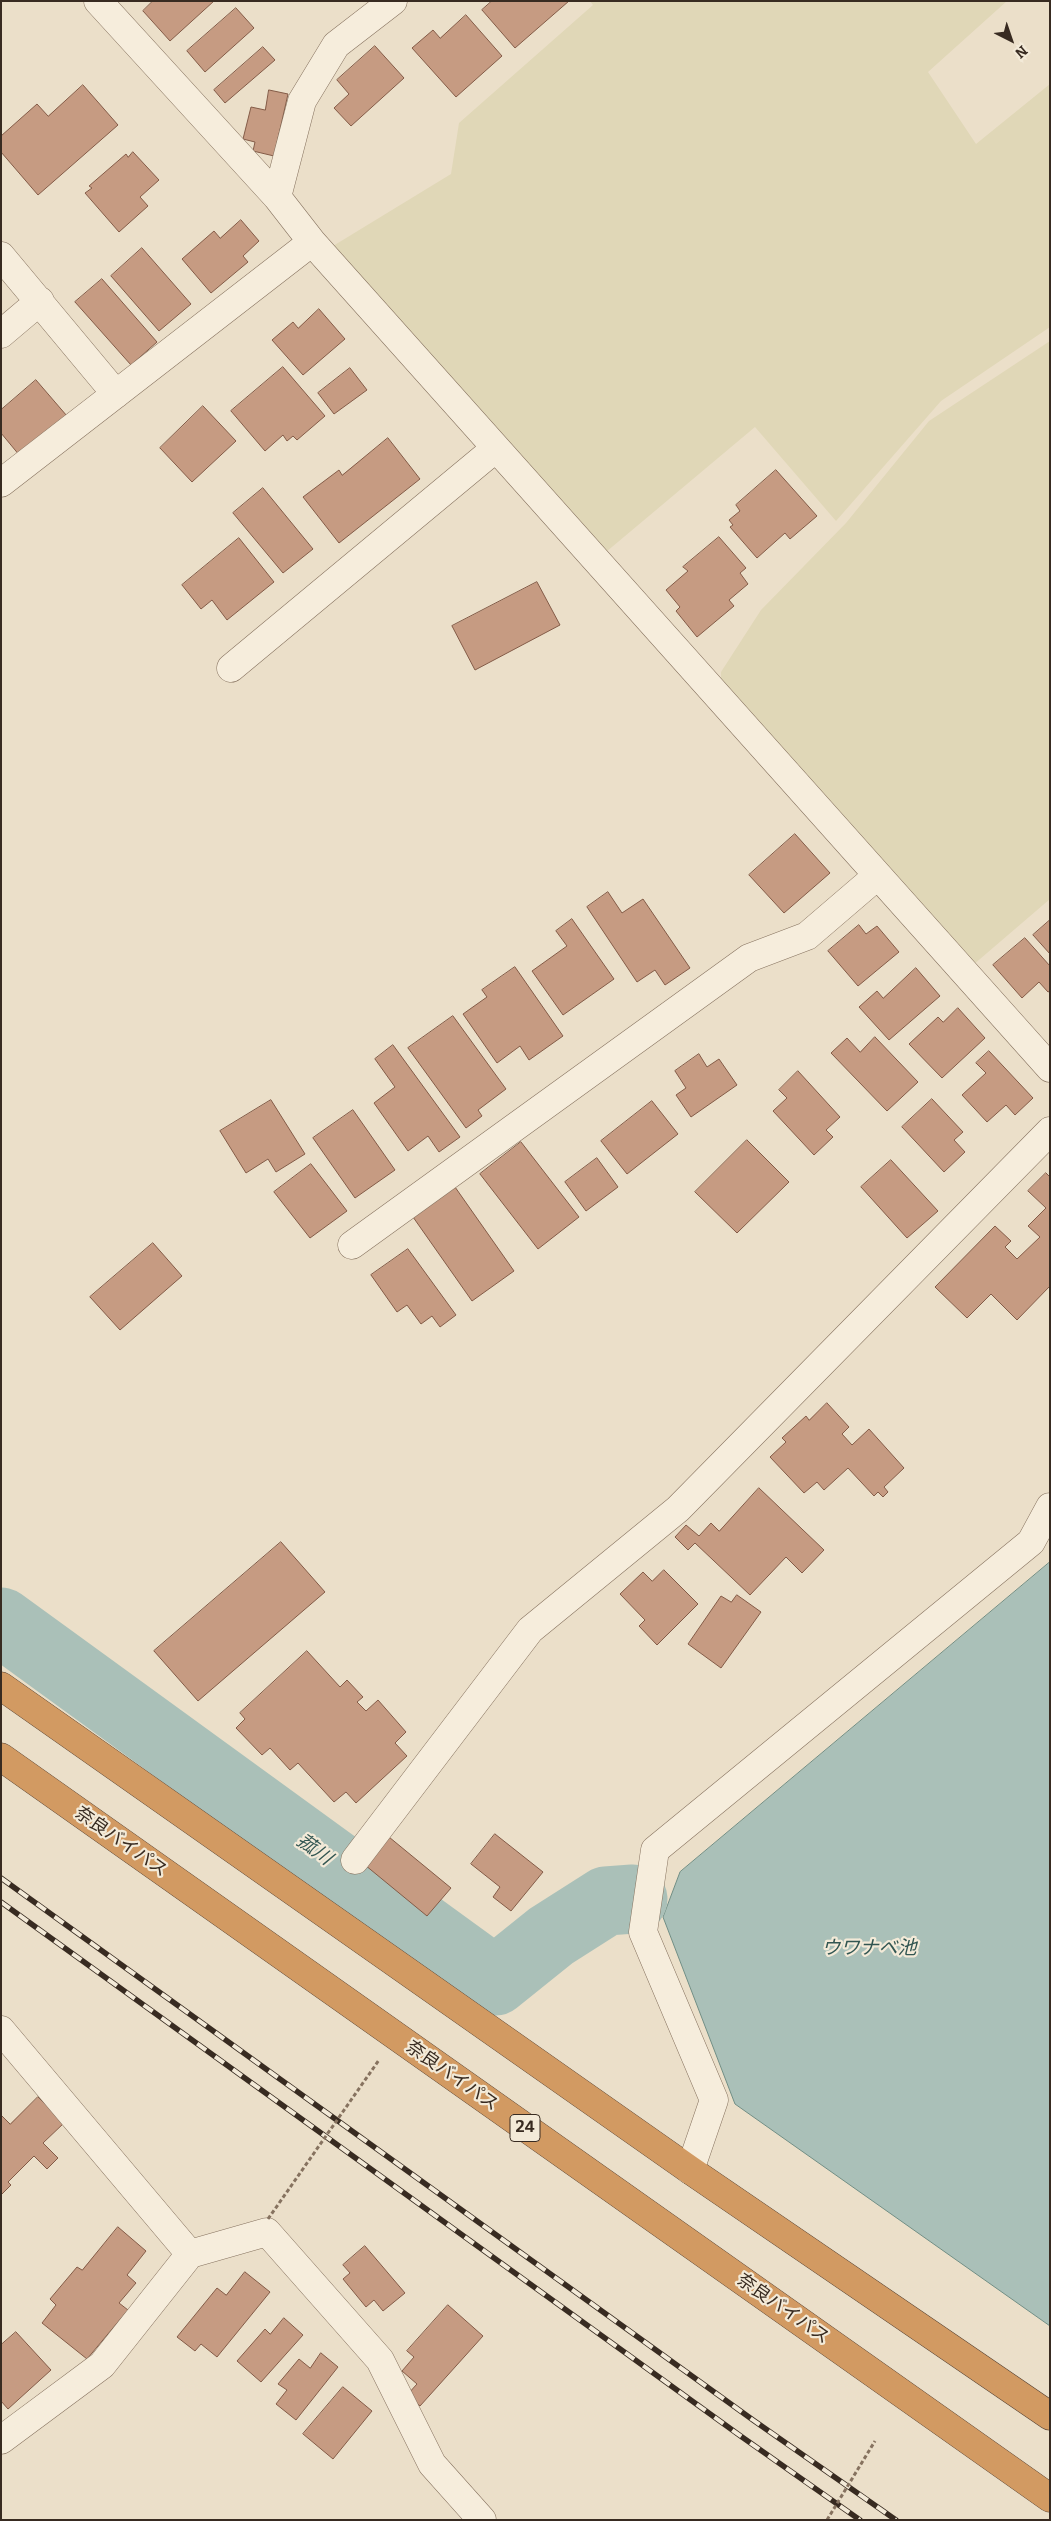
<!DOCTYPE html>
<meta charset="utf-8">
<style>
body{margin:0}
#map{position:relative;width:1051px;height:2521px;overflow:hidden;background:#ebdfc9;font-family:Bitter,serif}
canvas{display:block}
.frame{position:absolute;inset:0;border:2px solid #382b21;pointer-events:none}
.north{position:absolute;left:986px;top:15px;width:50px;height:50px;-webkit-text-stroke:4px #f3ead8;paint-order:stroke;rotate:139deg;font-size:14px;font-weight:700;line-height:20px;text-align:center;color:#382b21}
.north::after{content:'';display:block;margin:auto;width:18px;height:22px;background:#382b21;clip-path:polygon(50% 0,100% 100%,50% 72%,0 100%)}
</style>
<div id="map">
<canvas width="1051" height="2521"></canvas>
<div class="frame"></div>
<div class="north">N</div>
</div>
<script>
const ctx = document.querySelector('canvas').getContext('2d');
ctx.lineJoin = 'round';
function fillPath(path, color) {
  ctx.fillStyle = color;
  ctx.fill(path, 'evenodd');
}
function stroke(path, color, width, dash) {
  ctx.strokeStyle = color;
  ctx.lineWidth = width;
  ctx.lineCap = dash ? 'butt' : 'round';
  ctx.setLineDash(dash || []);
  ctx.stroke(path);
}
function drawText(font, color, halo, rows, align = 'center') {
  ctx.font = font + ' Bitter,"Noto Sans JP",serif';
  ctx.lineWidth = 4.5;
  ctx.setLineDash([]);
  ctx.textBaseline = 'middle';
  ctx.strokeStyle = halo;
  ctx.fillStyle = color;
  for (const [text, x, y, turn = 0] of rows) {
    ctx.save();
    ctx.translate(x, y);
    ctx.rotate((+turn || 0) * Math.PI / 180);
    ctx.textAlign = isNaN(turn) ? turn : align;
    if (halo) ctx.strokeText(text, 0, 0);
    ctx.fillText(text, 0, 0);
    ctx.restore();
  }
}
fillPath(new Path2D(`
 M590,1H1007L928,72L976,144L1050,84V327L941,401L836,521L755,427L606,552L333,246L451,174L459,123L593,5Z
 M1050,341V899L973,965L721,680V672L761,610L846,523L929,421Z`), '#e0d7b7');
const water = new Path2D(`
 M1050,1562V2326L735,2104L663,1917L680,1872Z`);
fillPath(water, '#aac0b8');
stroke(water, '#718e85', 1);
stroke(new Path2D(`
 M1,1622L495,1981L551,1936L606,1901L633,1899`), '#aac0b8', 69);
const building = new Path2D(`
 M153,1H214L170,41L143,11Z
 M492,1H569L515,48L482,10Z
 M236,8L254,28L205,72L187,51Z
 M466,15L502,56L456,97L412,48L433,30L440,38Z
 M375,46L404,78L351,126L334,108L349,94L337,80Z
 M263,47L275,60L225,103L214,90Z
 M83,85L118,125L38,195L1,152V136L37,104L48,116Z
 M269,90L288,94L274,156L253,151L255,142L243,139L251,107L265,110Z
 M133,152L159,180L140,197L148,206L119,232L85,193L92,188L89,186L126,154L128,157Z
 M241,220L259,241L243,256L248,262L211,293L182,259L214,231L220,238Z
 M142,248L191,304L159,331L111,276Z
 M102,279L157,342L131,365L75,302Z
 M319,309L345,339L303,375L272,340L293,322L298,328Z
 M283,367L325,416L297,440L293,436L287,441L283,435L265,451L231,411Z
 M350,368L367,390L334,414L318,393Z
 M36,380L67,416L20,456L1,433V410Z
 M203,406L236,441L192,482L160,448Z
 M388,438L420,479L339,543L303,497L339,470L342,475Z
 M776,470L817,516L790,539L785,533L757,558L730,527L733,525L729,520L740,511L736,505Z
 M263,488L313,549L283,573L233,513Z
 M719,537L746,568L740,573L748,584L729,600L734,606L697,637L676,611L680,607L666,590L688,571L683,567Z
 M239,538L274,582L227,620L212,600L201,609L182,585Z
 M537,582L560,625L475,670L452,626Z
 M795,834L830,873L784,913L749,875Z
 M608,892L622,913L643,899L690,968L665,985L655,970L637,982L587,907Z
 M572,919L614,979L563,1015L532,971L567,946L556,931Z
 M1050,920V954L1033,935Z
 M859,925L866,934L877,926L899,952L858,986L828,951Z
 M1025,938L1050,966V991L1048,992L1039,982L1022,998L993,965Z
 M515,967L563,1036L529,1060L520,1046L497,1063L463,1014L487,997L482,990Z
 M916,968L940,996L889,1040L859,1007L877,991L883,998Z
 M958,1008L985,1038L942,1078L909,1044L938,1017L943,1022Z
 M453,1016L506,1089L478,1110L482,1116L466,1128L408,1048Z
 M875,1037L918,1082L887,1111L831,1053L847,1038L860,1052Z
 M393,1045L460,1137L439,1152L428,1136L408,1151L374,1103L395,1087L375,1059Z
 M989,1051L1033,1098L1015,1115L1006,1105L987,1122L962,1095L986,1073L976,1063Z
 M699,1054L707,1067L719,1059L737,1085L691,1117L676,1095L686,1088L675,1071Z
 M798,1071L840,1117L826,1130L833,1137L814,1155L773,1111L787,1098L779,1090Z
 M932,1099L963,1132L954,1140L965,1152L944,1172L902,1127Z
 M271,1100L305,1154L276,1172L268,1159L246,1173L220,1131Z
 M652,1101L678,1134L627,1174L601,1141Z
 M353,1110L395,1170L355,1198L313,1138Z
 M747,1140L789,1182L737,1233L695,1192Z
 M521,1142L579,1217L538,1249L480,1174Z
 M597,1158L618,1187L586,1211L565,1182Z
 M891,1160L938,1211L907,1238L861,1187Z
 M311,1164L347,1211L310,1238L274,1192Z
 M1046,1173L1050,1177V1286L1017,1320L991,1294L967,1318L935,1287L995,1226L1011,1241L1005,1247L1017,1259L1040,1237L1028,1226L1046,1208L1028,1191Z
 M455,1187L514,1271L472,1301L413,1217Z
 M153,1243L182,1276L120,1330L90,1297Z
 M408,1249L456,1315L440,1327L432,1316L421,1324L407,1305L397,1312L371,1275Z
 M827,1403L849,1427L842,1434L852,1445L869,1429L904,1468L884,1487L888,1492L883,1497L878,1492L874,1496L848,1468L824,1490L817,1482L804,1493L770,1457L786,1442L782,1438L806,1416L809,1420Z
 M759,1488L824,1550L802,1573L786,1557L750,1595L695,1543L688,1550L675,1537L686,1525L699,1536L711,1523L719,1531Z
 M281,1542L325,1592L198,1701L154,1651Z
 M664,1570L698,1604L657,1645L639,1626L645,1620L620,1594L643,1572L652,1581Z
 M737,1595L761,1612L721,1668L688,1644L721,1596L731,1602Z
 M307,1651L340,1687L347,1680L363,1697L357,1702L366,1711L378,1700L406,1732L395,1743L407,1756L356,1803L346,1792L334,1802L298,1763L290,1770L270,1748L262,1755L236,1728L245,1719L240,1713Z
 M495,1834L543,1872L511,1911L493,1897L500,1887L471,1864Z
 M389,1837L451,1888L427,1916L365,1865Z
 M38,2097L64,2123L43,2143L58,2158L47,2169L34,2156L8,2182L11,2185L1,2195V2115L10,2124Z
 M118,2227L146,2251L127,2275L136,2283L119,2303L128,2310L87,2359L42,2323L56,2305L50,2299L77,2267L82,2270Z
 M365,2246L405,2293L383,2311L374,2300L366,2307L343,2279L350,2273L343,2265Z
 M245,2272L270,2292L217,2357L201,2344L195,2351L177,2337L217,2288L226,2295Z
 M448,2305L483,2336L420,2406L407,2395L417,2384L402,2371L414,2357L407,2351Z
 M284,2318L303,2335L261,2382L237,2361L265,2329L270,2334Z
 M16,2332L51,2370L8,2409L1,2401V2345Z
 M321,2353L338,2367L296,2420L276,2404L287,2390L278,2384L299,2359L310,2368Z
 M343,2387L372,2411L333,2459L303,2434Z`);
fillPath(building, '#c69b82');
stroke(building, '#835b47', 1);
const minor = new Path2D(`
 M98,1L277,197L312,242L1050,1068
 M277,197L302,101L336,45L393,1
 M1,256L116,394
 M1,334L40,301
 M1,483L312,242
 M231,668L496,448
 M352,1245L749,958L807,936L877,876
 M355,1860L530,1630L678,1509L1050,1131
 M1,2030L190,2254L267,2232L380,2360L432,2464L482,2520
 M690,2170L714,2100L643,1932L655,1850L1031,1542L1050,1507
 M1,2440L102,2365L190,2254`);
const highway = new Path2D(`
 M1,1686L690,2170L1050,2416
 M1,1757L1050,2498`);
stroke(minor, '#86725f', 29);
stroke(highway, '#554133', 29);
stroke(minor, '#f6eddc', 28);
stroke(highway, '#d29a62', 28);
const rail = new Path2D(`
 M1,1878L753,2420L896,2520
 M1,1902L742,2437L860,2520`);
stroke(rail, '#382b21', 5.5);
stroke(rail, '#f3ead8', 4, [11]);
stroke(new Path2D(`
 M268,2219L379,2060
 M827,2520L875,2441`), '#86725f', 3, [4, 2.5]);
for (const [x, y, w] of [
 [525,2128,30]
]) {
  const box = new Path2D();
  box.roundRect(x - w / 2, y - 13.5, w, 27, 4);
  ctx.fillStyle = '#f3ead8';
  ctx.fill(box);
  stroke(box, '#382b21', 1);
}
drawText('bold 16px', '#382b21', null, [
 ["24",525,2128]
]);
drawText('18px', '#382b21', '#f3ead8', [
 ["奈良バイパス",121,1842,35],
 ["奈良バイパス",452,2076,35],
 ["奈良バイパス",783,2309,35]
]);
drawText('italic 19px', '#325652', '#f3ead8', [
 ["菰川",314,1850,36],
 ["ウワナベ池",869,1949]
]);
</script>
